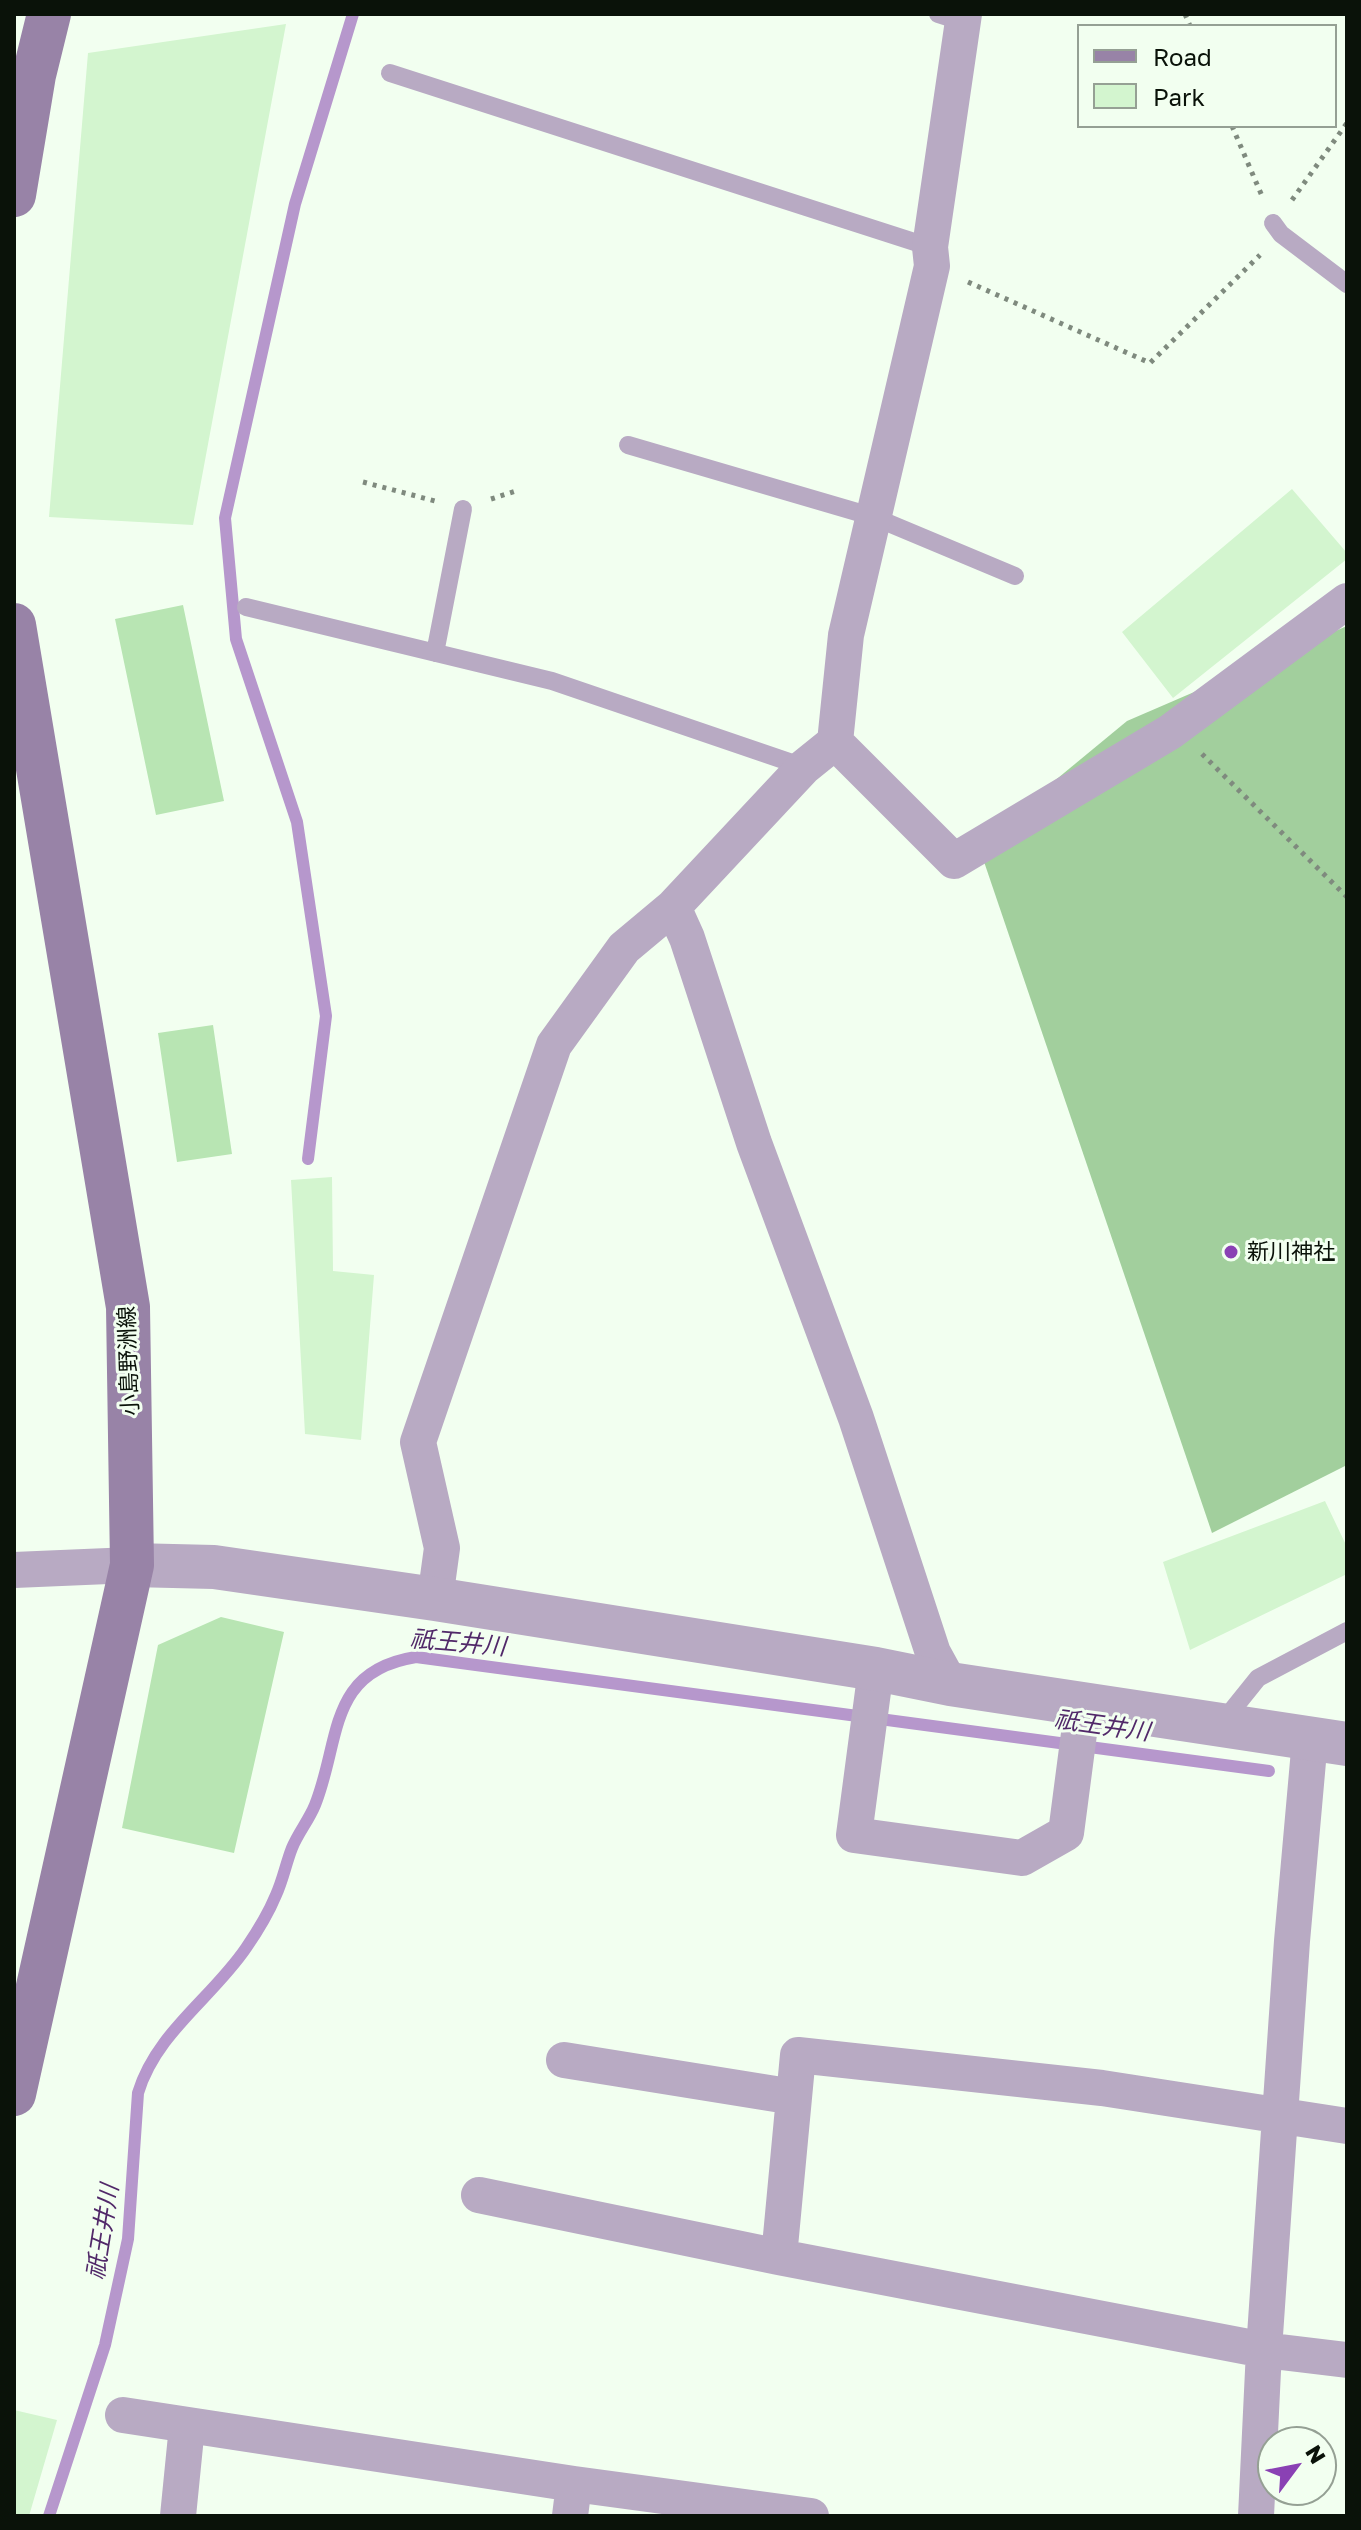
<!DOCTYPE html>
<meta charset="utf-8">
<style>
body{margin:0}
#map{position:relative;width:1361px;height:2530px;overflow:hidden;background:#f2fff0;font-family:"Golos Text",sans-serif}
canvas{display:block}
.frame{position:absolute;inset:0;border:16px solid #0a1209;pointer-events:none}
.legend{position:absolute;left:1077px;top:24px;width:260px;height:104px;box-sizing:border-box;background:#f2fff0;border:2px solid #95a094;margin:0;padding:10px 14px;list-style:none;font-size:24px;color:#0a1209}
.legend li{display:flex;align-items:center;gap:16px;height:40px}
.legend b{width:40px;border:2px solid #95a094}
.north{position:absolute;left:1257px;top:2426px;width:80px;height:80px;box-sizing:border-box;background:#f2fff0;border:2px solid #95a094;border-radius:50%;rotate:58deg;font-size:22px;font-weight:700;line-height:32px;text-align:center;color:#0a1209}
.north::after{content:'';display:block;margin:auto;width:28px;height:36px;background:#8a41b4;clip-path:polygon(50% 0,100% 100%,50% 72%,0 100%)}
</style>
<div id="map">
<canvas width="1361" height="2530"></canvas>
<div class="frame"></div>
<ul class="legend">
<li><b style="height:10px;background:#9883a7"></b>Road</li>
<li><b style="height:22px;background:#d3f5cf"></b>Park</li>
</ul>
<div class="north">N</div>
</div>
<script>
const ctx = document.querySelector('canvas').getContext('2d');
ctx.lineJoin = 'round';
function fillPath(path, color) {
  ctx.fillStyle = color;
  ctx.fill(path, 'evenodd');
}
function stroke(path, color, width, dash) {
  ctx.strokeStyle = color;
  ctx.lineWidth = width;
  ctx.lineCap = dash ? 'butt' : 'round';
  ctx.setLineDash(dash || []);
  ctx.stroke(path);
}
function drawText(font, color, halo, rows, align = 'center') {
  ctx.font = font + ' "Golos Text","Noto Sans JP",sans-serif';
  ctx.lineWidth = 6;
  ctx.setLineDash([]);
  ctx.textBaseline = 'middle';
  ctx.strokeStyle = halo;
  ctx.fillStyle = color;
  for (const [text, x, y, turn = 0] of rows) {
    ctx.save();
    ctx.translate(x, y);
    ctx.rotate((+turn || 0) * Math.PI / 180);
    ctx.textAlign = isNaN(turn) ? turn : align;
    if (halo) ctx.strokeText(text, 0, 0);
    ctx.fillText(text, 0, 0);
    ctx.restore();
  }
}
fillPath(new Path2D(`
 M286,24L193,525L49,517L88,53Z
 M1292,489L1347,553V559L1173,698L1122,632Z
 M332,1177L333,1271L374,1275L361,1440L305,1434L291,1180Z
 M1325,1501L1347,1547V1574L1190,1650L1163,1562Z
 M14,2410L57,2420L29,2516H14Z`), '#d3f5cf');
fillPath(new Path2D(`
 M1347,626V1465L1212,1533L978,844L1127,721Z`), '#a2cf9d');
stroke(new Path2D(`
 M308,1159L326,1016L297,822L236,639L225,518L295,204L353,14
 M49,2516L105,2345L128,2239L138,2093C156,2033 212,1998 246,1948C257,1932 269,1912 276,1895C283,1880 286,1863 292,1848C298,1833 309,1820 315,1805C341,1740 327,1671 416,1657L1269,1771`), '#b697cc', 12);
fillPath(new Path2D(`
 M183,605L224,801L156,815L115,619Z
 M213,1025L232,1154L177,1162L158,1033Z
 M221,1617L284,1632L234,1853L122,1828L158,1645Z`), '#b8e5b3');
stroke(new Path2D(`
 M1185,14L1190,26
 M1232,126L1262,196
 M1292,200L1347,123
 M968,282L1150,363L1260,255
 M363,482L435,501
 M491,499L516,491
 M1202,754L1347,897`), '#7f8a7e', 5, [4, 6]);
stroke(new Path2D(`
 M938,14L963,22
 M390,73L930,247
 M1273,223L1281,234L1347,284
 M628,445L874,517L1015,576
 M246,607L552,681L804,767
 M435,653L463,509
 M1221,1724L1258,1678L1347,1631`), '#b8aac3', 18);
stroke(new Path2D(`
 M835,742L954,861L1170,732L1347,601
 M673,907L687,938L754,1143L856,1418L933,1653L950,1684
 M14,1570L132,1565
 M435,1599L442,1548L418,1442L554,1045L624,948L673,907L804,767L835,742L846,635L932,266L930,247L964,14
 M876,1669L854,1835L1022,1858L1066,1833L1083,1703
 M564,2060L794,2097
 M479,2195L779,2257L1264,2350L1347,2360
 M779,2257L798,2055L1102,2088L1347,2126
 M123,2415L574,2484L811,2516
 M178,2516L187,2426
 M570,2516L574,2484
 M1256,2516L1264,2350L1292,1941L1310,1739`), '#b8aac3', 36);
stroke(new Path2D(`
 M132,1565L214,1567L435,1599L876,1669L950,1684L1347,1744`), '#b8aac3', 44);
stroke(new Path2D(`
 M14,195L34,75L49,14
 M14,625L128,1307L132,1565L14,2094`), '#9883a7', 44);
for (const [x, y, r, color] of [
 [1231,1252,8,"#8a41b4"]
]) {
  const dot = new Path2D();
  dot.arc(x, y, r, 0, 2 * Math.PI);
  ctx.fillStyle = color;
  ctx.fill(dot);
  stroke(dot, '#f2fff0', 3);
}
drawText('22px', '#0a1209', '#f2fff0', [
 ["新川神社",1247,1252]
], 'left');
drawText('22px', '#0a1209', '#f2fff0', [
 ["小島野洲線",129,1361,-92]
]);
drawText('italic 24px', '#512969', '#f2fff0', [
 ["祇王井川",458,1643,5],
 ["祇王井川",1102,1726,8],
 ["祇王井川",103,2232,-81]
]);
</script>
